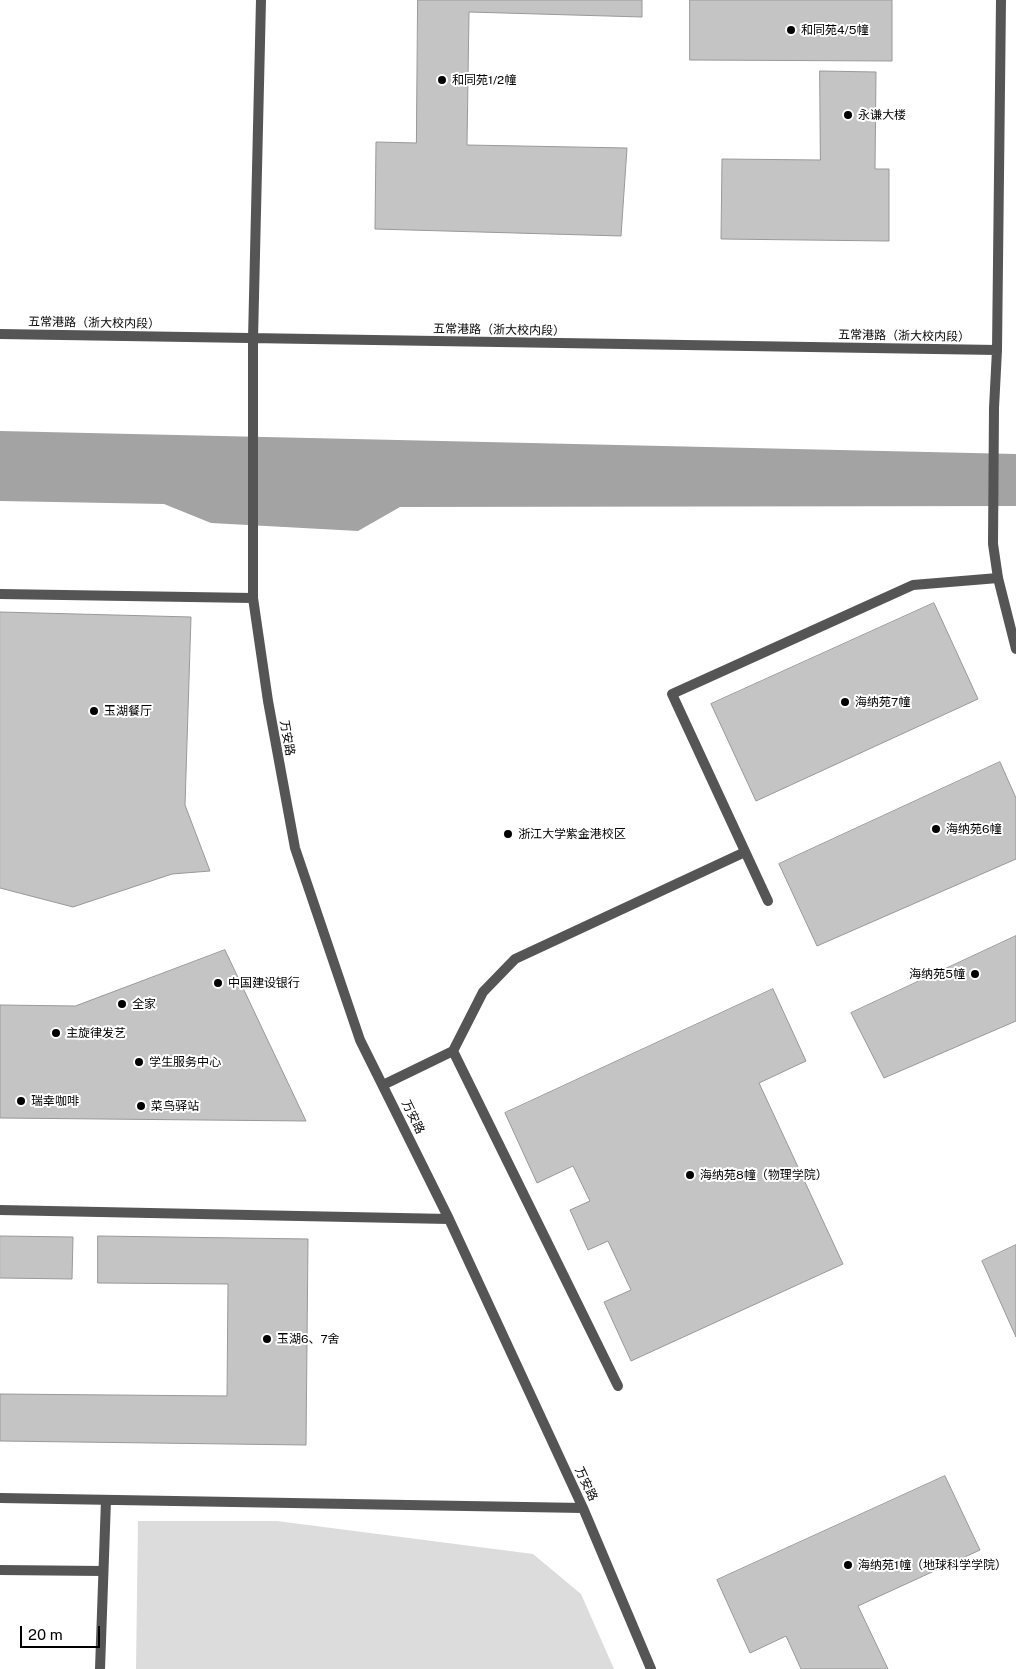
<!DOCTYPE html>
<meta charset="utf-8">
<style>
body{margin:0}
#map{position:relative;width:1016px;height:1669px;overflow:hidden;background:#fff;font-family:"Public Sans",sans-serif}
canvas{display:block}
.scale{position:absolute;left:20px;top:1626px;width:80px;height:22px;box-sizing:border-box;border:2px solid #000;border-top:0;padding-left:6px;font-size:15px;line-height:18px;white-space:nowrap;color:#000;-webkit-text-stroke:4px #fff;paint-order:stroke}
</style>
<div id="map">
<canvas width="1016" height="1669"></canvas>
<div class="scale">20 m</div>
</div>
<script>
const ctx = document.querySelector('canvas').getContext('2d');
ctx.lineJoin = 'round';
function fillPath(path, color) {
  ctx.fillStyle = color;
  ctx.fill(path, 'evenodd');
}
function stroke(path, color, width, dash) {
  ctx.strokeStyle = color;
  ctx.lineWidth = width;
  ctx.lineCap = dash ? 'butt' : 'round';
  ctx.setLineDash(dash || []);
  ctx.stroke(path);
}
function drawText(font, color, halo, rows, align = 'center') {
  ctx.font = font + ' "Public Sans","Noto Sans SC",sans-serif';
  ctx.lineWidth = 4;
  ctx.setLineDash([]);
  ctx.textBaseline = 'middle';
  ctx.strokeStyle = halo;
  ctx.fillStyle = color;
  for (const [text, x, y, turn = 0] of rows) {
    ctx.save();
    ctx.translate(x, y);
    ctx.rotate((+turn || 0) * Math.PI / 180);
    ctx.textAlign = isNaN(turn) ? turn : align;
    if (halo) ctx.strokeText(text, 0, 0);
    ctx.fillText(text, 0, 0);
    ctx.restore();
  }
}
fillPath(new Path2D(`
 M138,1521H277L533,1554L581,1594L614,1669H136Z`), '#dcdcdc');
fillPath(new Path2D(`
 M0,431L1016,454V506L400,507L358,531L211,523L164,504L0,501Z`), '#a3a3a3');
const building = new Path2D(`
 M418,0H642V17L469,12L467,145L627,148L621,236L375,229L376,142L416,143Z
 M690,0H892V61L690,60Z
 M820,71L876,72L875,169H889V241L721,239L722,159L820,160Z
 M934,603L978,699L756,801L711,704Z
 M0,612L191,617L185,805L210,871L172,874L73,907L0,888Z
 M1000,762L1016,798V859L817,946L779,864Z
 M1016,936V1021L884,1078L851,1013Z
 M225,950L306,1121L0,1118V1005L75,1006Z
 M773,989L806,1061L759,1083L843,1264L631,1361L604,1302L631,1290L608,1241L588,1250L570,1210L590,1201L573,1166L537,1183L505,1113Z
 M0,1236L73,1237L72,1279L0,1278Z
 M98,1236L308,1239L306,1445L0,1441V1394L227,1396L228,1284L98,1283Z
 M1016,1245V1337L982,1261Z
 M945,1476L980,1550L858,1606L888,1669H801L786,1636L750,1653L717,1580Z`);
fillPath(building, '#c4c4c4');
stroke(building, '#999', 1);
stroke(new Path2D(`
 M768,901L672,694L913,585L998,578
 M453,1051L618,1386
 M383,1085L453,1051L483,992L515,959L745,852`), '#555', 10);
stroke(new Path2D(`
 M0,1570L103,1571`), '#555', 10);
stroke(new Path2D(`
 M261,0L253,339V598L268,701L295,848L360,1040L449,1219L583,1508L651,1669
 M1001,0L997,350L994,408L993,544L998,578L1016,649
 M0,334L997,350
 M0,594L253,598
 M0,1210L449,1219
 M0,1498L583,1508
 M100,1669L106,1500`), '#555', 10);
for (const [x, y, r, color] of [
 [791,30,5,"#000"],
 [442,80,5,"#000"],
 [848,115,5,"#000"],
 [845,702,5,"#000"],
 [94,711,5,"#000"],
 [936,829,5,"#000"],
 [508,834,5,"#000"],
 [975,974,5,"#000"],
 [218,983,5,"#000"],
 [122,1004,5,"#000"],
 [56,1033,5,"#000"],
 [139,1062,5,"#000"],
 [21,1101,5,"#000"],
 [141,1106,5,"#000"],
 [690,1175,5,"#000"],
 [267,1339,5,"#000"],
 [848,1565,5,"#000"]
]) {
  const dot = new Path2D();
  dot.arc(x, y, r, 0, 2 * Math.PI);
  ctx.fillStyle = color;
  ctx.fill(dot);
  stroke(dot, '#fff', 2);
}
drawText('12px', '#000', '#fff', [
 ["和同苑4/5幢",801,30],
 ["和同苑1/2幢",452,80],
 ["永谦大楼",858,115],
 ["海纳苑7幢",855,702],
 ["玉湖餐厅",104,711],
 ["海纳苑6幢",946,829],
 ["浙江大学紫金港校区",518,834],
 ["海纳苑5幢",965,974,"right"],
 ["中国建设银行",228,983],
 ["全家",132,1004],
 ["主旋律发艺",66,1033],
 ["学生服务中心",149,1062],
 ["瑞幸咖啡",31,1101],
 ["菜鸟驿站",151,1106],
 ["海纳苑8幢（物理学院）",700,1175],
 ["玉湖6、7舍",277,1339],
 ["海纳苑1幢（地球科学学院）",858,1565]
], 'left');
drawText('12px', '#000', '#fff', [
 ["五常港路（浙大校内段）",94,323,1],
 ["五常港路（浙大校内段）",499,330,1],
 ["五常港路（浙大校内段）",904,336,1],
 ["万安路",287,738,80],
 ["万安路",413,1117,64],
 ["万安路",586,1484,65]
]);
</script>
